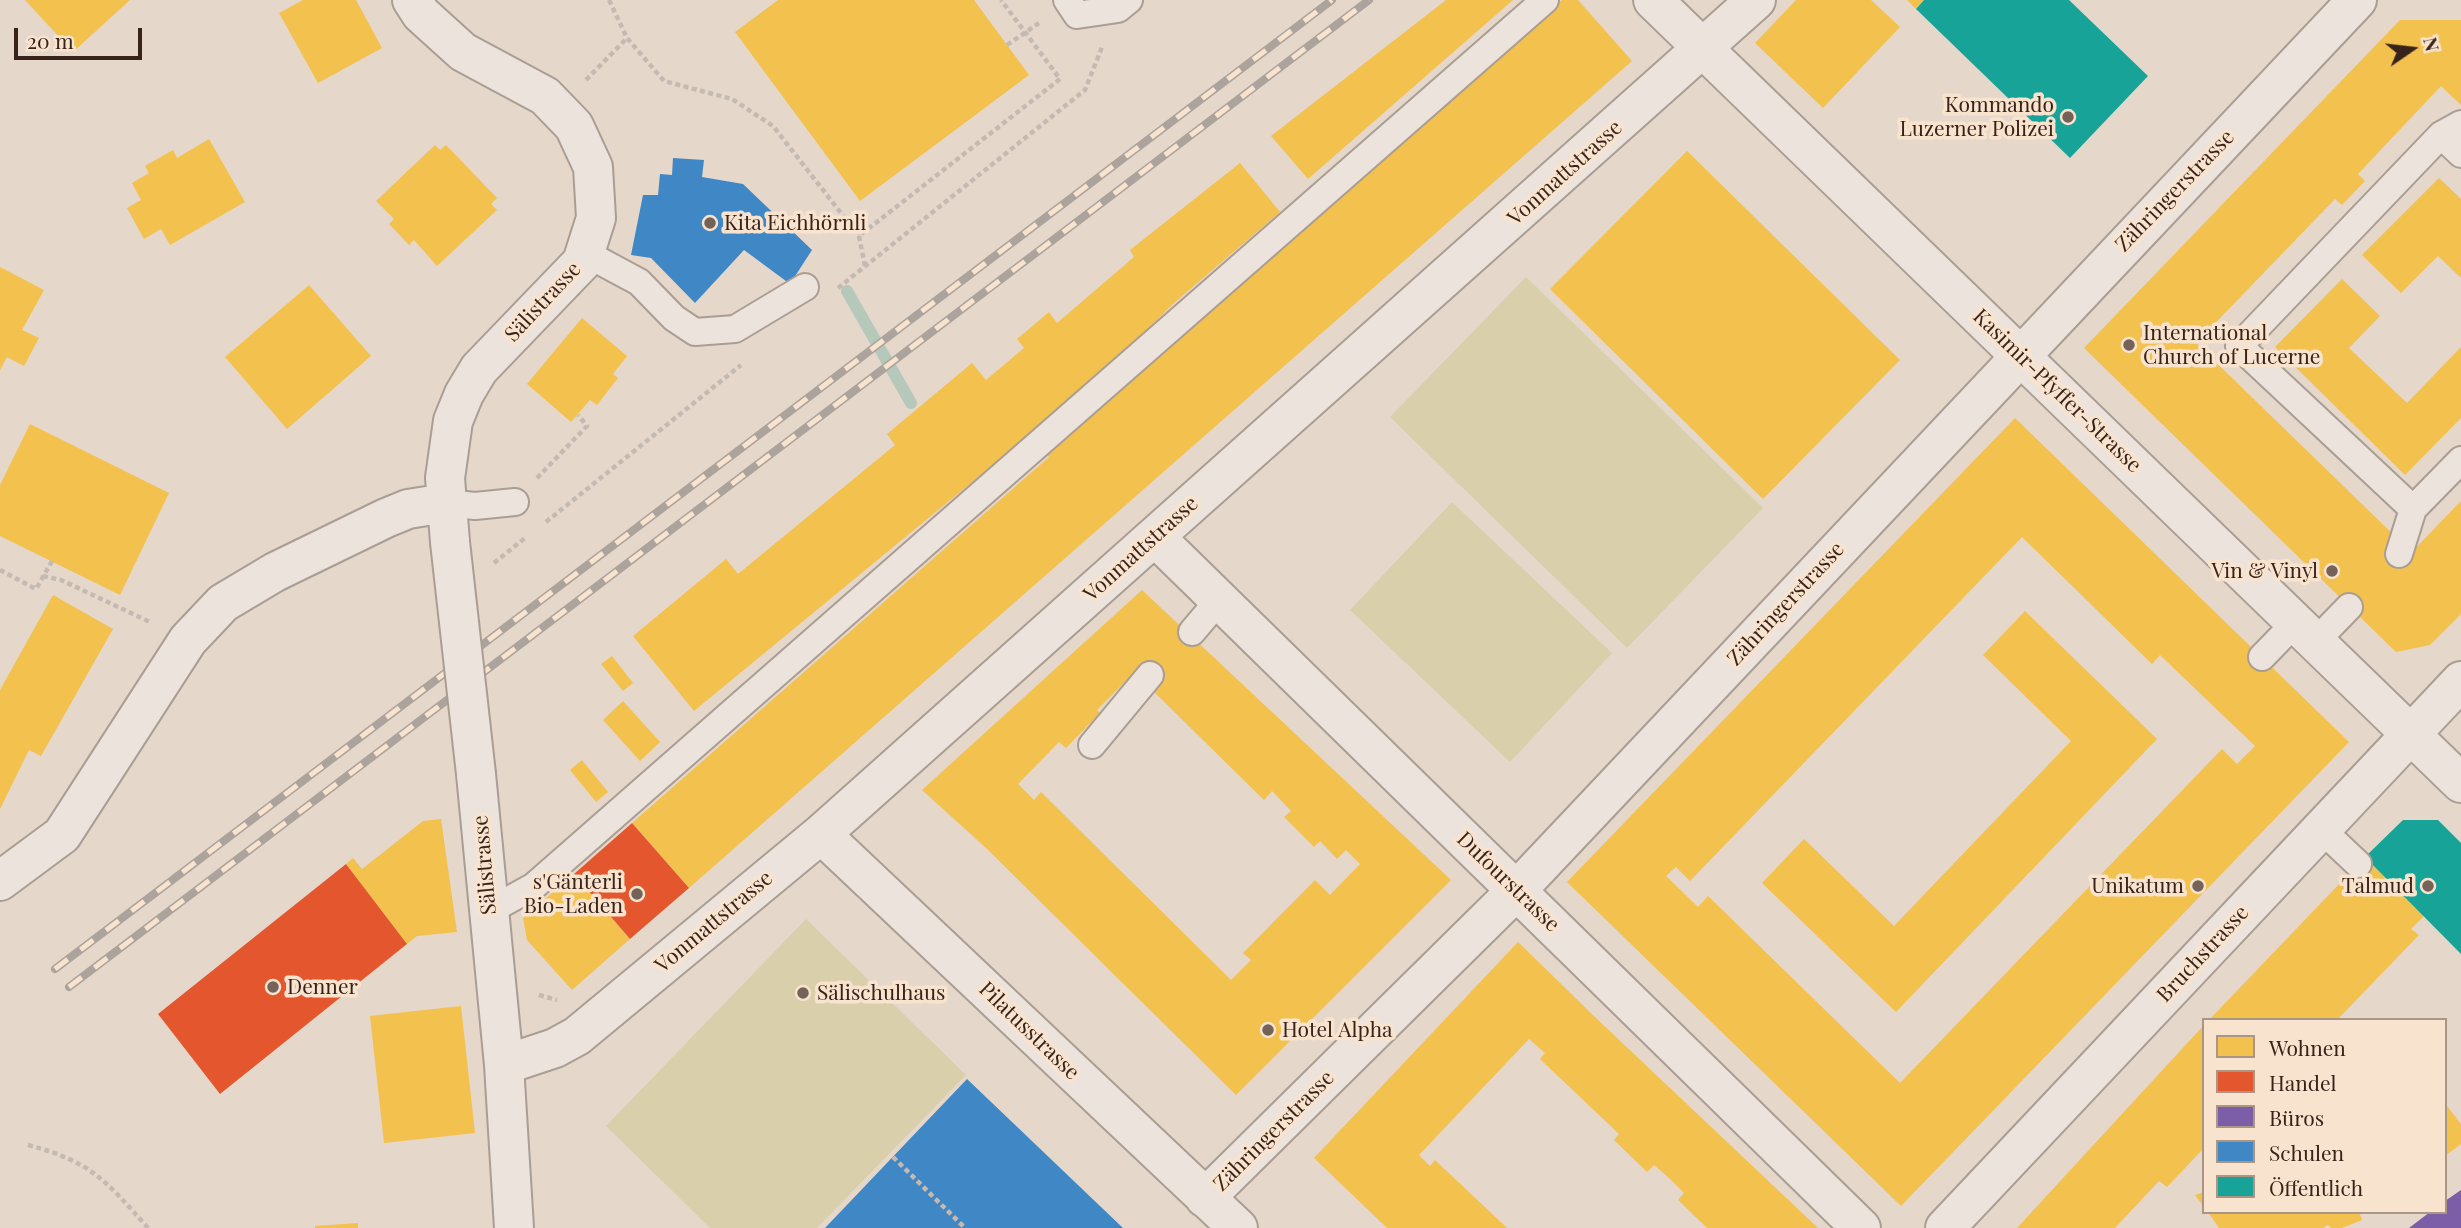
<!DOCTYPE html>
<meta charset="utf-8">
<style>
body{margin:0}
#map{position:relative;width:2461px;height:1228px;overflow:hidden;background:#e5d7ca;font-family:"Playfair Display",serif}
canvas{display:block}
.legend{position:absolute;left:2202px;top:1018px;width:245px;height:196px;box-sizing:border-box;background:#f8e3ce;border:2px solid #ab9686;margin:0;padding:9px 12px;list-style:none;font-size:21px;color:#38231b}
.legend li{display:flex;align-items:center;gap:14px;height:35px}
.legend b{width:35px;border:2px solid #ab9686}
.north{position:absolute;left:2377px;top:14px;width:70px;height:70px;-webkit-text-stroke:5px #f8e3ce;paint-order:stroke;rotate:76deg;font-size:19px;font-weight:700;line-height:28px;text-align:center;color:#38231b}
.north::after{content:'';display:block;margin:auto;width:24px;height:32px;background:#38231b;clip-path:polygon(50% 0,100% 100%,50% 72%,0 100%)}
.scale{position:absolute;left:14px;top:28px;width:128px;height:32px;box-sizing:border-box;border:4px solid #38231b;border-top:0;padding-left:9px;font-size:21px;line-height:24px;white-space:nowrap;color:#38231b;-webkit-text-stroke:5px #f8e3ce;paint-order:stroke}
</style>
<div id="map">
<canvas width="2461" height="1228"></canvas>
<ul class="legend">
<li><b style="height:19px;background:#f2c14e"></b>Wohnen</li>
<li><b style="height:19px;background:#e4572e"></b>Handel</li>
<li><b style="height:19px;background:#7b5ea7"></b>Büros</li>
<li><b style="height:19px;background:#3f88c5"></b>Schulen</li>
<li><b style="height:19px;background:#17a398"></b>Öffentlich</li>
</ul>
<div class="north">N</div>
<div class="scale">20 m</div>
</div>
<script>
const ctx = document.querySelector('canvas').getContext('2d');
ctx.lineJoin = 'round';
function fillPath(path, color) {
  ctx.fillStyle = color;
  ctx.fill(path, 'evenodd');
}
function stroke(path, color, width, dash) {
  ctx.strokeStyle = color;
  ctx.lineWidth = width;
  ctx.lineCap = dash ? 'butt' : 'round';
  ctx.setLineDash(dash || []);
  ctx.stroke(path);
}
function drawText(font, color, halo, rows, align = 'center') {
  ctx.font = font + ' "Playfair Display",serif';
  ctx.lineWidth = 7;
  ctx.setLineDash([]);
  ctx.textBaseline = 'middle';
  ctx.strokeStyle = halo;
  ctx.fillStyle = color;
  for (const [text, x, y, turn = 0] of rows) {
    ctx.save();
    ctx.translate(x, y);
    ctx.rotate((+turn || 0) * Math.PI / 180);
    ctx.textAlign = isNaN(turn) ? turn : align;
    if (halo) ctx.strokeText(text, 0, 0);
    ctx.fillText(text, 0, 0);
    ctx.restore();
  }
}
fillPath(new Path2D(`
 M1526,277L1763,508L1627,648L1390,417Z
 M1452,502L1612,653L1510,762L1350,610Z
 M806,919L966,1075L817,1228H710L606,1126Z`), '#d9d0ab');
fillPath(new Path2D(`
 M25,0H130L73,52Z
 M303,0H356L382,48L318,83L279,13Z
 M778,0H974L1029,75L860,201L735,32Z
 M1446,0H1513L1308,179L1271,136Z
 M1562,0H1578L1632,61L689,888L632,823L1049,457L1045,453Z
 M1796,0H1871L1900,27L1823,108L1755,43Z
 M1907,0H1924L1916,9Z
 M2400,20H2461V105L2441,86L2358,174L2365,181L2342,205L2335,199L2196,343L2400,541L2404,560L2461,501V614L2430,645L2396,652L2084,348Z
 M209,139L245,202L170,245L161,229L144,239L127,208L141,200L132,183L149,173L145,166L173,150L177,158Z
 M435,145L440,150L446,145L497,198L491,204L497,210L437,266L414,240L409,245L389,224L394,219L376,201Z
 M1687,151L1900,360L1763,499L1550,289Z
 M1240,163L1280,212L1174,303L1101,376L694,711L633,636L726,559L738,574L895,445L887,434L972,363L986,380L1024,348L1017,339L1049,312L1057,323L1134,257L1130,250Z
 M2439,178L2461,199V278L2438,256L2401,293L2362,255Z
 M0,267L44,290L22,330L39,338L24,366L7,357L0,370Z
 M2342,279L2380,316L2349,348L2407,403L2461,347V418L2405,475L2275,347Z
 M309,285L371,356L287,429L225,357Z
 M582,318L627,356L613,374L618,378L597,405L590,400L571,422L527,384Z
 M2015,418L2349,742L1901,1206L1567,882ZM2022,537L2152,664L2160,655L2255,746L2237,764L2222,749L1900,1083L1708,896L1698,907L1666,876L1676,867L1690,881Z
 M30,424L169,493L120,595L0,536V485Z
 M1142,590L1451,880L1236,1095L986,848L922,790ZM1145,662L1161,679L1151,689L1264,800L1272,791L1291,811L1284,817L1314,847L1320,841L1337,859L1346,850L1360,864L1330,895L1315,880L1243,953L1251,960L1231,980L1041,792L1034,800L1018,784L1059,742L1066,748L1100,713L1097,710Z
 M53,595L113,629L41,756L29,750L0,809V690Z
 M2025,611L2157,739L1896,1012L1762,883L1804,839L1894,926L2071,741L1983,655Z
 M612,656L633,683L623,691L601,664Z
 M623,701L660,742L640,761L603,720Z
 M582,760L608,792L596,802L570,770Z
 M441,819L457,932L417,936L407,944L346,864L353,858L362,869L423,821Z
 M2365,857L2425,915L2411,929L2419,935L2337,1020H2209Z
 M574,874L630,939L572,990L527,940L523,918Z
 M1518,942L1597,1019L1818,1228H1707L1678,1200L1684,1193L1669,1178L1654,1165L1647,1172L1614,1140L1619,1134L1540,1059L1545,1053L1529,1039L1419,1155L1430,1166L1435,1160L1507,1228H1387L1314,1158Z
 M461,1006L475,1133L384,1143L370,1016Z
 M2204,1025V1148L2167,1187L2159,1181L2115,1228H2017Z
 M2447,1106L2461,1124V1144L2445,1156Z
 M2204,1192V1207L2195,1195Z
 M2208,1212H2359L2362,1220L2342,1228H2331L2328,1225L2323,1228H2219Z
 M358,1223V1228H315V1226Z`), '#f2c14e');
fillPath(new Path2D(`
 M632,823L689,888L630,939L574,874Z
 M346,864L407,944L220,1094L158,1014Z`), '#e4572e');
fillPath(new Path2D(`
 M2461,1190V1228H2409L2430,1212H2445V1201Z`), '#7b5ea7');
fillPath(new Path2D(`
 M673,158L704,160L702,177L743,184L812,250L790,284L744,250L695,303L651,258L631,255L643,195H658L660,174L672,175Z
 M967,1079L1123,1228H825Z`), '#3f88c5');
fillPath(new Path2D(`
 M1924,0H2069L2148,76L2070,158L1916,9Z
 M2403,820H2438L2461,843V954L2365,857Z`), '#17a398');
stroke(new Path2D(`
 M847,291L911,403`), '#b6c8b9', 12);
const service = new Path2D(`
 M1067,0L1077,15L1118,9L1129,0
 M2461,124L2441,135L2239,346L2413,509L2461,460
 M2441,135L2461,154
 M585,253L639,282L674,318L695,332L735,329L805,287
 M446,503L475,506L515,502
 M2399,554L2413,509
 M1192,632L1219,600
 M2316,641L2349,607
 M2262,657L2296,622
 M1092,745L1150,675
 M2321,829L2358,864
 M489,911L534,886L1545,0`);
const minor = new Path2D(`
 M412,0L421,14L463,52L545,96L574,126L593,167L596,218L582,262L479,369L464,394L453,421L445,478L450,542
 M1653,0L2461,783
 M1155,537L1861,1228
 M476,774L504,1065L514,1228
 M821,834L1238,1228
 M0,881L62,835L188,640L223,603L275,572L386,518L408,509L446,503
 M504,1065L555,1048L577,1036L821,834L1756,0
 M1205,1198L1516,891L2357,0
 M1945,1228L2461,681`);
stroke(service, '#aa9d93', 30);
stroke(minor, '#aa9d93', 42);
stroke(new Path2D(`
 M609,0L627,38L664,81L732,99L773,126L859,236
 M1007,45L1039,23
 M586,80L627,38
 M865,266L859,236L1060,79L1001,0
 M838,288L1085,90L1102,47
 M537,478L587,426L578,415
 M546,522L741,365
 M494,563L525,538
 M0,570L36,589L52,561
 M43,576L61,580L152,623
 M539,995L557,1000
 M28,1145C92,1162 105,1180 148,1228
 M893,1157L965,1228`), '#c5bab2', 4.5, [5, 3.5]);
stroke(service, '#ece4dc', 26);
stroke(minor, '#ece4dc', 38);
const rail = new Path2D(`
 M55,969L1332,0
 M69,987L1369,0`);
stroke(rail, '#aba39c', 8);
stroke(rail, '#f8e3ce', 5, [16]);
const minorBridge = new Path2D(`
 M450,542L476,774`);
stroke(minorBridge, '#aa9d93', 42, []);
stroke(minorBridge, '#ece4dc', 38);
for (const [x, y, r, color] of [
 [2068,117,7,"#756258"],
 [710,223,7,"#756258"],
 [2129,345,7,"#756258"],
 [2332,571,7,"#756258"],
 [2198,886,7,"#756258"],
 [2428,886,7,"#756258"],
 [637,894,7,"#756258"],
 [273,987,7,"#756258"],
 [803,993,7,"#756258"],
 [1268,1030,7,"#756258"]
]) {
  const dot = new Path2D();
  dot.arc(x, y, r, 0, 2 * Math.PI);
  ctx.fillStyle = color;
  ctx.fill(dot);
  stroke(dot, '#f8e3ce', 2.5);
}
drawText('21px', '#38231b', '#f8e3ce', [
 ["Kommando",2054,105],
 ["Luzerner Polizei",2054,129],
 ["Kita Eichhörnli",724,223,"left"],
 ["International",2143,333,"left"],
 ["Church of Lucerne",2143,357,"left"],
 ["Vin & Vinyl",2318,571],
 ["s'Gänterli",623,882],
 ["Bio-Laden",623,906],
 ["Unikatum",2184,886],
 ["Talmud",2414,886],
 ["Denner",287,987,"left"],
 ["Sälischulhaus",817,993,"left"],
 ["Hotel Alpha",1282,1030,"left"]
], 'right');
drawText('21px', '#38231b', '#f8e3ce', [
 ["Vonmattstrasse",1565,173,-42],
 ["Zähringerstrasse",2175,191,-46],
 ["Sälistrasse",543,302,-47],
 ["Kasimir-Pfyffer-Strasse",2057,391,44],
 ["Vonmattstrasse",1141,549,-42],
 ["Zähringerstrasse",1786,604,-47],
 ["Sälistrasse",485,865,-95],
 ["Dufourstrasse",1508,882,44],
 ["Vonmattstrasse",714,922,-40],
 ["Bruchstrasse",2203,954,-47],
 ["Pilatusstrasse",1029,1031,44],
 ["Zähringerstrasse",1274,1131,-45]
]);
</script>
